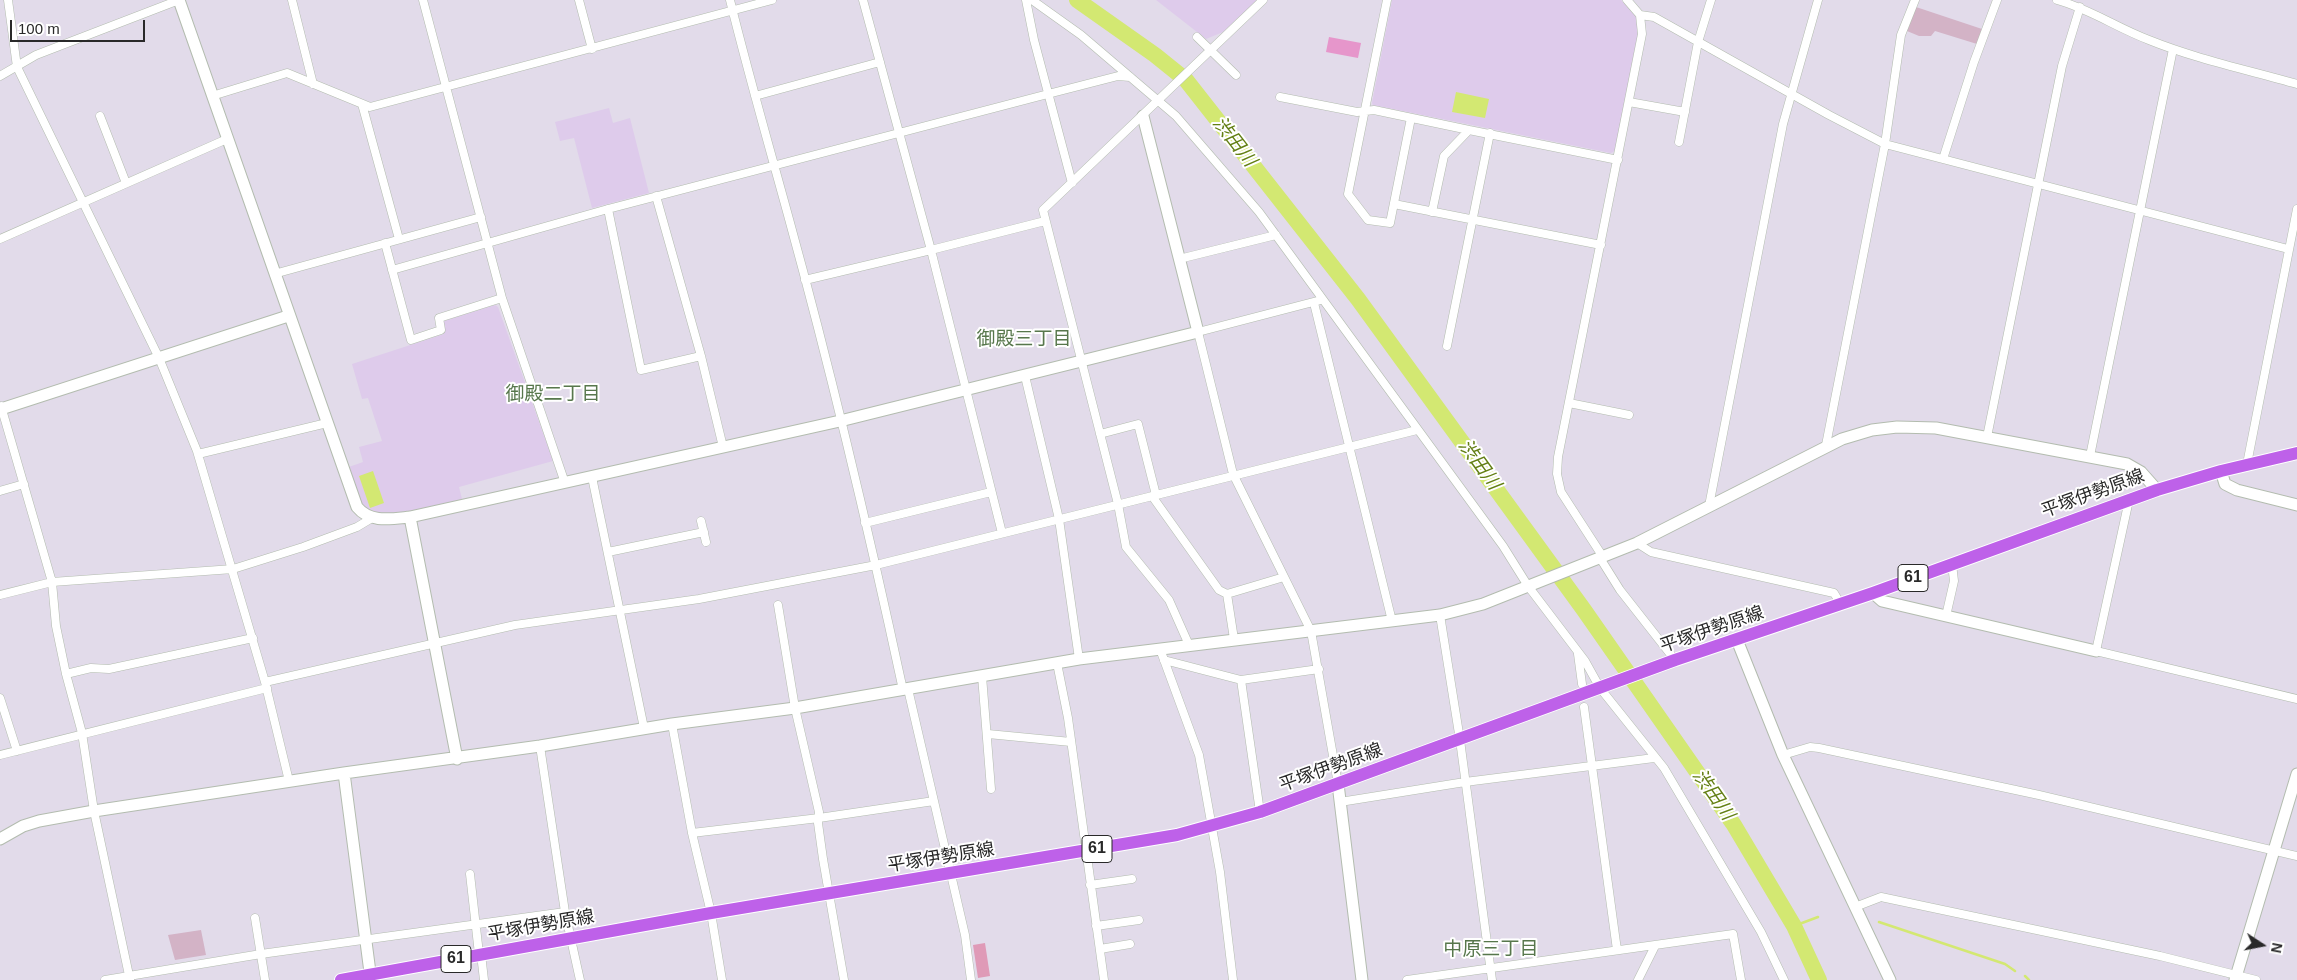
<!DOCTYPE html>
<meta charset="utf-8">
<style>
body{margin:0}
#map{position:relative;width:2297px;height:980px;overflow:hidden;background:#e2dbea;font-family:Helvetica,sans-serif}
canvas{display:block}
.north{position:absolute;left:2237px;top:920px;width:50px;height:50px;-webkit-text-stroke:4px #fff;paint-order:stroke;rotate:101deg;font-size:14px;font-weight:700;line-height:20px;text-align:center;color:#292929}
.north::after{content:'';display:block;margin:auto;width:18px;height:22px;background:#292929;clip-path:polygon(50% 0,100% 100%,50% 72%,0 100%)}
.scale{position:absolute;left:10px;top:20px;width:135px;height:22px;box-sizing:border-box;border:2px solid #292929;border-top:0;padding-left:6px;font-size:15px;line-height:18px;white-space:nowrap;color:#292929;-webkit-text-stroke:4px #fff;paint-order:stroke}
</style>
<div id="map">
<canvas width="2297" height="980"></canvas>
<div class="north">N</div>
<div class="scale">100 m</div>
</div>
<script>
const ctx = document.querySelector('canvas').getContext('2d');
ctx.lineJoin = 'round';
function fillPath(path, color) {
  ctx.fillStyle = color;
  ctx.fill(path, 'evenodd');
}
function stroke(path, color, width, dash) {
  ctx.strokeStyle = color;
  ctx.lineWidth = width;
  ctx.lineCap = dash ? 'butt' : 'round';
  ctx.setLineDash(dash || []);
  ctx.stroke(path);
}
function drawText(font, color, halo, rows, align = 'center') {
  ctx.font = font + ' Helvetica,"Noto Sans JP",sans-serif';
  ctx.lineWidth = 4;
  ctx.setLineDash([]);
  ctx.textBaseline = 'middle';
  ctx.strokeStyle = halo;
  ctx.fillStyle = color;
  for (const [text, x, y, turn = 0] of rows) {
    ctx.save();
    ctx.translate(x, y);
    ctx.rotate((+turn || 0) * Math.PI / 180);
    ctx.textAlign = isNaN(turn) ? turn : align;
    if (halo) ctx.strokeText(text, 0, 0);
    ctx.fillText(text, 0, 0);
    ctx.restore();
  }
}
fillPath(new Path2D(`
 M1156,0H1258L1223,32L1206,39Z
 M1392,0H1621L1636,17L1638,34L1615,151L1611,153L1373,105L1372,103Z
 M609,108L613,123L630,118L649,193L592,208L574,138L560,141L555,122Z
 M495,305L498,307L553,461L459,487L463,503L398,514H373L364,511L346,468L363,462L359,447L382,441L368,398L362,399L352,364L444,334L442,325L444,321Z`), '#decbeb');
fillPath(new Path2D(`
 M985,943L990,976L978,978L973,945Z`), '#df9ab7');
fillPath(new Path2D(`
 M1916,7L1982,29L1977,44L1935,31L1931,36H1919L1907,31Z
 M201,930L206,955L175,960L168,935Z`), '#d3b3c6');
fillPath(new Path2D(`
 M1329,37L1361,43L1358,58L1326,52Z`), '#e696cb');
fillPath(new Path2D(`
 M1456,92L1489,99L1485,118L1452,112Z
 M373,471L384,503L370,508L359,476Z`), '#d3e872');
stroke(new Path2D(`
 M1879,922L2005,964L2015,971
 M1794,926L1818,917
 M2025,976L2029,980`), '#d3e872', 2.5);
stroke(new Path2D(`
 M1077,0L1155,55L1186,80L1358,299L1584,610L1734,825L1794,926L1819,980`), '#d3e872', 16);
const street = new Path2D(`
 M8,0L17,67L159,358L197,451L265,682L289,781
 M292,0L313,84
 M423,0L502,298L565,483
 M579,0L592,49
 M730,0C748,73 769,146 789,219C832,375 869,532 903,690
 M863,0L931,250L1045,221
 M1026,0L1034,40L1072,183
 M1032,0L1081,35L1176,116L1259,212L1503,546L1528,586L1585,661L1600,688L1664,768L1761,932L1784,980
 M1387,0L1348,194L1368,220L1390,223L1411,118
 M2057,0C2090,9 2117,28 2149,40C2196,59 2248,70 2297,84
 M1640,15L1654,17L1829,115L1885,144L2288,249
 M1197,37L1236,75
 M0,76L36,55L179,0
 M212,96L287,73L370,107L772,0
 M755,96L880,62
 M1280,97L1357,112L1374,110L1469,130
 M1629,102L1685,112
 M362,104L399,239
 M100,116L126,183
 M1679,142L1698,42L1711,0
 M1943,159L1974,62L1997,0
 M656,196L701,356L723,447
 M1394,204L1601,245
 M608,209L641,370L701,356
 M1432,212L1444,156L1469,130L1618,160
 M0,239L227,139
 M385,243L411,340L441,330L439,318L502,298
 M1179,259L1276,235
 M392,270L608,209L1048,94L1118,76L1130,77
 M274,274L481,217
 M805,280L931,250L1002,533
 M1321,300L1198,332L1233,474L1311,631L1338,784
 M1314,303L1392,621
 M1447,346L1490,133
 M1025,376L1059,519L1079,659
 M1569,403L1629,415
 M1,406L52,582L56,626L66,674L82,733L94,811L130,980
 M1100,434L1138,424L1156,495
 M1987,437L2062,66L2080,7
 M1826,445L1885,144L1901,35L1915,0
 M198,454L327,423
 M2090,456L2173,49
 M2247,464L2297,209
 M592,477L644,728
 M0,491L24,484
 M1152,496L1219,590L1227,594L1284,577
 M2129,500L2096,651L2297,699
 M1709,506L1783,124L1818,0
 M701,521L706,542
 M865,523L991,492
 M1637,543L1651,552L1834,593L1840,603
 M608,552L704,532
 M1603,557L1561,492L1557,474L1558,457L1642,34L1640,15L1627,0
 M1600,558L1620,590L1675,660
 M1227,594L1234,639
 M0,595L52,582L233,569L303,547L357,527L372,518
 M778,605L795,708L819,812L818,823L823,859L844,980
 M1440,615L1460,740L1492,980
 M1946,616L1954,581L1952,564
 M1189,645L1169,600L1126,547L1118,504L1043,210L1263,0
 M1160,649L1199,755L1220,872L1233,980
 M1578,654L1582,684
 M1164,660L1241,680L1319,669
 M1057,663L1068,718L1104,980
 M66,674L91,668L109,669L253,638
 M982,676L991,789
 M1241,680L1260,812
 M265,682L515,625L699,599L876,565L1417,430
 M908,689L965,935L971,980
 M0,698L17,751
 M1584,707L1617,950
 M672,724L692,833L711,913L722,980
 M988,734L1071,742
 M540,746L565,912L580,980
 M0,755L267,688
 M1783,755L1810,747L1819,748L2039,795L2297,856
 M1340,802L1465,782L1654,758
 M692,833L819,818L934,801
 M470,874L479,954
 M1090,885L1132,879
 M1855,907L1881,897L2160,956L2256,980
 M255,918L265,980
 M1096,926L1139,920
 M1100,949L1130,944
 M481,954L484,980
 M105,980L261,954L565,912
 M1407,980L1733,934L1741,980
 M1638,980L1655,946`);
const secondary = new Path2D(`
 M179,0L357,507C370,523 390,519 410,517L840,421L1198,332L1143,116
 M1,409L288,316
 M2221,471L2225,484L2237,490L2297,505
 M410,517L457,759
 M1873,593L1882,601L2096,651
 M1737,640L1783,755L1890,980
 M344,773L371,980
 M1338,784L1362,980
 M0,839L23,826L39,821L94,811L344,773L540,746L672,724L795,708L1079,659L1440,615L1483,604L1637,543L1842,439L1872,430L1897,427L1936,428L2127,464L2141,472L2157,490
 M2235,980L2297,774`);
const primary = new Path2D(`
 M341,980L711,913L1177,835L1260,812L1675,660L1873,593L2157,490L2221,471L2297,453`);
stroke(street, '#b3bcaf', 9);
stroke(secondary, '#b3bcaf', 13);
stroke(primary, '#fff', 14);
stroke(street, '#fff', 8);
stroke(secondary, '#fff', 11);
stroke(primary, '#be61e9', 12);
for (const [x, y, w] of [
 [1913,578,30],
 [1097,849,30],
 [456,959,30]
]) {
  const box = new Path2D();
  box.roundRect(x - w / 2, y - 13.5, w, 27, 4);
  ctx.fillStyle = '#fff';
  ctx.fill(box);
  stroke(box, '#292929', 1);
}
drawText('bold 16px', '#292929', null, [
 ["61",1913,578],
 ["61",1097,849],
 ["61",456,959]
]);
drawText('18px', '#292929', '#fff', [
 ["平塚伊勢原線",2093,494,-20],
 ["平塚伊勢原線",1712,630,-19],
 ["平塚伊勢原線",1331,768,-20],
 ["平塚伊勢原線",941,858,-9],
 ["平塚伊勢原線",541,926,-10]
]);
drawText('italic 19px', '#637f14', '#fff', [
 ["渋田川",1234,142,52],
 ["渋田川",1479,465,54],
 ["渋田川",1713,795,55]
]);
drawText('19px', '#57774c', '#fff', [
 ["御殿三丁目",1024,340],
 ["御殿二丁目",553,395],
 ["中原三丁目",1491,950]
]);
</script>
